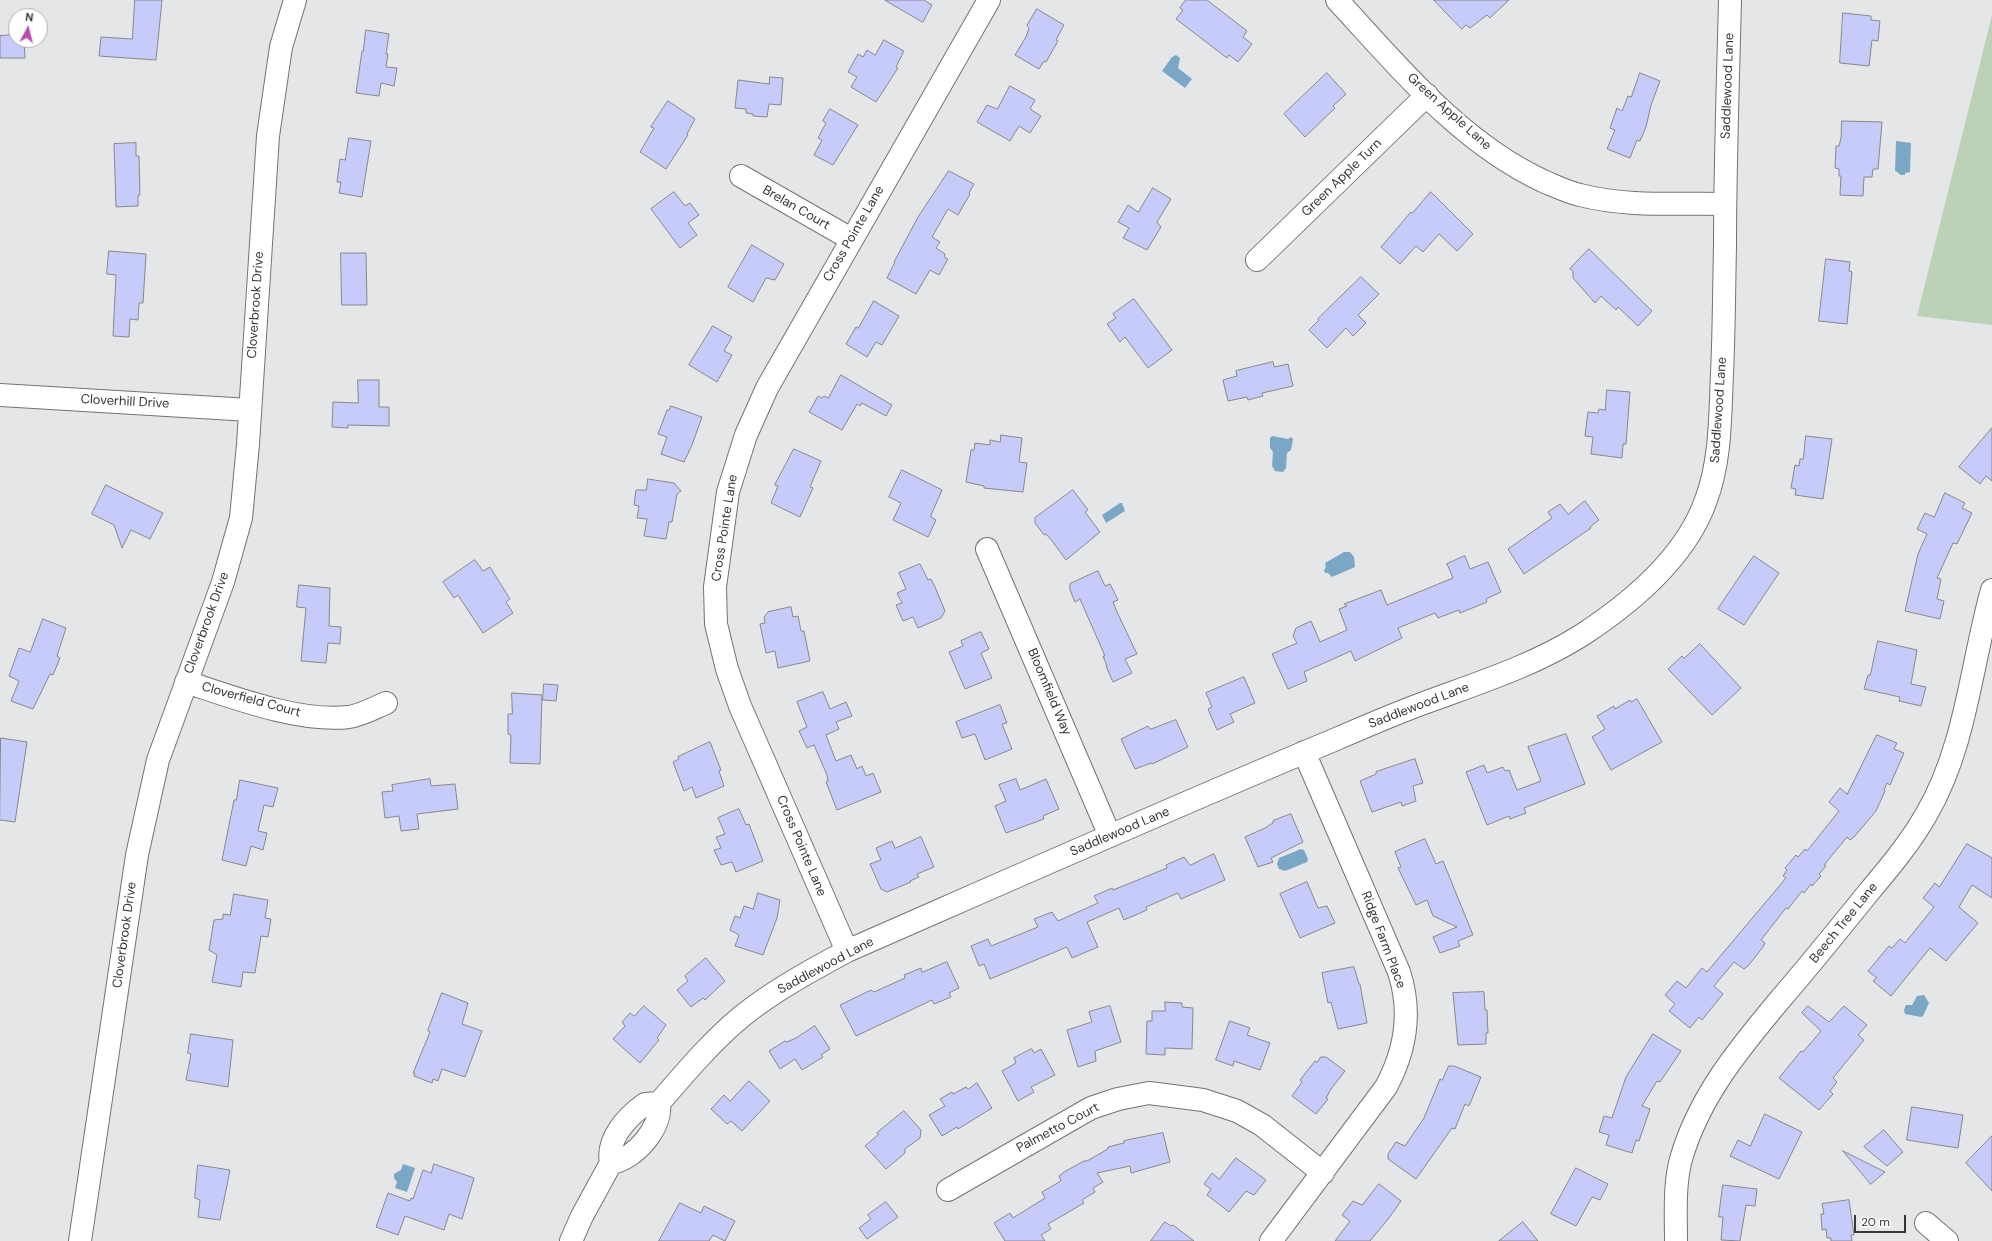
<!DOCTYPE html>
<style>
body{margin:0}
#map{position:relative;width:1992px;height:1241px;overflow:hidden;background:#e5e6e7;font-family:"DM Sans",sans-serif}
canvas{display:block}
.north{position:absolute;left:8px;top:8px;width:40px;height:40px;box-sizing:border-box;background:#fff;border:1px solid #afafaf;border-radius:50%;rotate:7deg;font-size:11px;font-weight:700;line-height:16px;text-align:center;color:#363636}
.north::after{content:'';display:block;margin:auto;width:14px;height:18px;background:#bb4dad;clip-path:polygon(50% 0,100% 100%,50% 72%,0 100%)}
.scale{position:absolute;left:1854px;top:1215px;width:52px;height:18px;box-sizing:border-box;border:2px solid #363636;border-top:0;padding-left:5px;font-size:12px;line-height:14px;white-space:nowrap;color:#363636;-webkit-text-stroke:3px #fff;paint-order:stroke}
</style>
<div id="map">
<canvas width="1992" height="1241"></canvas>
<div class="north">N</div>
<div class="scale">20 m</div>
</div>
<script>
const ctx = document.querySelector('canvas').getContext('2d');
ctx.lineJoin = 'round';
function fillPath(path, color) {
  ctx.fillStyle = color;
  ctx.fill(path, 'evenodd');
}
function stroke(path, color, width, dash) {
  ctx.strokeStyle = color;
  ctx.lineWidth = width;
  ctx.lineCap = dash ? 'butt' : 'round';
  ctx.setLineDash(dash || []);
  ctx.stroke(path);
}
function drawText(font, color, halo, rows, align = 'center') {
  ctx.font = font + ' "DM Sans",sans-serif';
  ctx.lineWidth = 4;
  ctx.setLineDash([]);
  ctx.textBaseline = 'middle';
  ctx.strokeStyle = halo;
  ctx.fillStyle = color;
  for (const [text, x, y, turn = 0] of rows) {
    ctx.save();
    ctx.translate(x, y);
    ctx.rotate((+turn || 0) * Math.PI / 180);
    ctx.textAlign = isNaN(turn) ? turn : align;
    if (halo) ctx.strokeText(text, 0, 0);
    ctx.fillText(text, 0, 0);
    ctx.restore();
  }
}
fillPath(new Path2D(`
 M1992,15V325L1917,316Z`), '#bbd2b7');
fillPath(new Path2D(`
 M1176,55L1180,58L1178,68L1192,79L1185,88L1162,71L1172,57Z
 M1896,141L1911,143L1910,172L1905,173V175H1900L1899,173L1895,171Z
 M1272,436L1288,439L1291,437L1293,439L1291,450L1287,453L1286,468L1283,472L1275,471L1272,466L1273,452L1270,448V438Z
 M1120,503H1122L1125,511L1106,523L1102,515Z
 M1344,552H1350L1354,557L1355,567L1332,577L1328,573H1325L1324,570L1326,567L1325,563Z
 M1301,849L1304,850L1308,859L1307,862L1285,871L1279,869L1277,864L1279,858Z
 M1924,995L1929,1003L1923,1016L1921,1017L1905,1014L1904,1010L1906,1005H1912L1917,996Z
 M403,1164L415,1168L407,1192L395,1188L397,1182L394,1178V1174L401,1170Z`), '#7ba7c6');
const building = new Path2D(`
 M135,0H162L156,60L99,56L101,37L132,39Z
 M885,0H924L932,5L923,22Z
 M1186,0H1207L1247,31L1243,37L1252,44L1238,62L1229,55L1227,58L1176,19L1183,10L1180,8Z
 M1434,0H1509L1490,18L1487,15L1470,28L1466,25L1462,29Z
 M1037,9L1064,25L1056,40L1058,41L1046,62L1044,61L1039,69L1015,55L1026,37L1029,28L1027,26Z
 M1843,13L1871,16V20L1880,21L1878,41L1872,40L1869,66L1840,63Z
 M366,30L389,34L386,54H388L386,67L397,68L394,86L381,83L379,96L356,93L362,51H363Z
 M16,35V40H24L25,58H0V36Z
 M884,40L904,51L896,67L898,68L876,102L851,87L857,77L848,72L858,54L863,57L867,50L875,55Z
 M1327,73L1346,94L1333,106L1335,108L1305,137L1284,114Z
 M1640,73L1660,81L1651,105L1646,127L1640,141L1637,140L1630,158L1607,149L1615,130L1610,128L1617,108L1622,111L1628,96L1631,97Z
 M770,77L783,78L781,105L769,104L767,117L753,116V114L746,113V109L735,108L738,80L769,84Z
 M1010,86L1035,100L1030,109L1041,116L1030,133L1019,126L1010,141L977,122L987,105L997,109Z
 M668,101L695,119L687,134L688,135L666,169L640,152L654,128L651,127Z
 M830,109L858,125L833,165L814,155L822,140L818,138L826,123L823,121Z
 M1842,121L1882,122L1878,169H1873L1872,177H1864L1863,196L1840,195L1841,176H1839V169L1835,168L1836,146H1839L1841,138Z
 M349,138L371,141L362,197L339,193L341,182H337L340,159L345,160Z
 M136,143V156H139L140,195H138V206L116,207L114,144Z
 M949,171L974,184L969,193L970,194L958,215L948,209L932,237L940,242L936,248L945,254L944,257L948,259L939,275L930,270L916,294L887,278L895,262H894L918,217Z
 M1153,188L1171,199L1157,222L1161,227L1147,250L1123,238L1129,228L1118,222L1128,205L1138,212Z
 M674,192L685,206L690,203L699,215L688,223L697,235L680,248L651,209Z
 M1431,192L1473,234L1457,251L1439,234L1423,252L1416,246L1400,264L1381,247L1411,212L1412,213Z
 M752,245L784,264L775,280L766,278L753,302L728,287Z
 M1589,249L1652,311L1638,326L1618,307L1616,310L1601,296L1595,303L1573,278V271L1570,269Z
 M109,251L146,254L143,303H139L138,320L130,319L129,337L113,336L116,275L107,274Z
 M341,253H366L367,305H342Z
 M1826,259L1850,262L1849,271L1852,272L1847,324L1819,321Z
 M1361,277L1379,294L1358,315L1366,323L1353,336L1346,328L1327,348L1309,330L1319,320L1318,319Z
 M1134,299L1172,350L1148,368L1125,337L1120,342L1107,324L1116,318L1113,314Z
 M874,301L899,316L882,345L876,342L867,357L846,344L856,327L858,328Z
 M713,326L732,337L724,351L732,355L717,382L689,365Z
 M1273,362L1274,367L1288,364L1293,386L1262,393L1263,396L1248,400L1247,397L1228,401L1223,380L1237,376L1236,371Z
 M841,375L892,405L886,416L862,403L860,406L857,404L842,430L809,412L818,396L822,398L824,396L828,398Z
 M358,380H379V407H389V426L348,425V428L332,427L333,402L358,403Z
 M1607,390L1630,392L1626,444H1623L1622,458L1591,454L1593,437L1585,436L1588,412L1598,413L1599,409L1605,410Z
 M671,406L702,417L692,445L684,462L661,454L667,437L658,434L667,410H669Z
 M1992,428V481L1986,476L1980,484L1959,467Z
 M1001,435L1022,438L1019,462L1027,463L1023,492L984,488V486L966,482L971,450H974L975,443L990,445V440L1000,442Z
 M1806,436L1832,439L1823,499L1795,495L1796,489L1791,488L1795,465L1799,466L1800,459H1803Z
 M794,449L821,461L810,487L813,488L800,517L771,503L778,486L775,485Z
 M902,470L942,490L931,515V517L936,520L928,537L893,520L901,503L889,497Z
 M648,479L674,483L681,491L677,494L672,522H669L666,539L644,536L647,519L637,518L639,506L634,505L636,490H646Z
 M106,485L163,513L150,539L131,530L122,548L114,525L92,514Z
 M1073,490L1088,510L1085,512L1100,532L1066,560L1053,542L1046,534L1044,535L1035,523V518Z
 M1945,493L1965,503L1962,508L1972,513L1957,544L1953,543L1937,578L1941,579L1937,599L1944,601L1940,619L1905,611L1918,554L1927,534L1917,529L1925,513L1934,517Z
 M1585,501L1599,520L1590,527L1591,528L1524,574L1508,549L1552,518L1548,512L1560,504L1568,514Z
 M1465,556L1470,569L1488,562L1501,592L1486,599L1487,602L1460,613L1459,610L1438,618L1435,613L1398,628L1402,638L1355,661L1351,651L1304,672L1307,681L1288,689L1272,654L1297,643L1293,636L1296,628L1311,621L1320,642L1347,630L1339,609L1347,606L1344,604L1381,590L1387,605L1453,578L1447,564Z
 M1754,556L1779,573L1744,625L1718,609Z
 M475,560L483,571L490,567L510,599L506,602L513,613L483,633L458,595L454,598L443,582Z
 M920,564L928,580L931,579L935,587L945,611L941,618L918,628L913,617L903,621L896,605L902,603L897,593L906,589L899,573Z
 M1098,571L1105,586L1110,584L1118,600L1113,602L1117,612L1137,654L1125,659L1132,673L1113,682L1106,666H1107L1103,656H1105L1080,599L1075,602L1070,590V584Z
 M299,585L330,588L329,626L341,627L340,644L328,643L326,663L301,661L306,608L297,607Z
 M791,607L793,617L798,616L801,631H804L810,661L778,668L775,651L766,653L760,624L765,623L764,617L768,612Z
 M43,619L66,628L57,656L60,658L53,675L50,674L33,709L11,701L19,681L9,676L19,648L30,652Z
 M981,632L989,649L981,653L992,678L965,689L949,652L963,646L961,641Z
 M1878,641L1917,650L1911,684L1926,687L1921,706L1899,701L1900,697L1864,689L1868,675H1870Z
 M1700,644L1741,688L1712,715L1668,669L1682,656L1684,658Z
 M1244,677L1255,703L1230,714L1234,722L1217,730L1208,709L1212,707L1206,693Z
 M544,684L558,685L556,701L543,700Z
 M823,692L830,709L846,702L852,716L836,722L839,729L826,735L836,761L851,755L857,769L862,766L866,776L873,773L881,792L837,810L826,782L828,781L827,775L814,745L807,748L799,731L807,727L797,702Z
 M512,693L542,695L540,764L510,763L511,735L508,734V714H512Z
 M1637,699L1662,742L1611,770L1592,737L1605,729L1597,716L1614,706L1615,709L1630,700L1631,702Z
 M1000,705L1007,723L1002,724L1012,749L985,760L975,734L962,738L956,722Z
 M1176,720L1188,747L1152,764L1151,763L1135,769L1121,739L1148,726L1150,729Z
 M1566,734L1585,784L1524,808L1526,813L1510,819L1509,816L1487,825L1466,772L1484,765L1487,773L1503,767L1505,771L1509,770L1517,790L1541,781L1528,747Z
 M1877,735L1897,743L1894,749L1904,753L1890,785L1887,783L1884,790L1885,791L1876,811L1854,837L1850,840L1847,837L1824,865L1826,866L1819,874L1821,876L1812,886L1811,884L1804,893L1802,891L1788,909L1786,908L1761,940L1765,943L1763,947L1748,966L1744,969L1734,962L1714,986L1723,994L1702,1020L1699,1017L1690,1028L1669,1011L1675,1004L1665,995L1677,981L1686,988L1702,968L1707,972L1786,878L1783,876L1787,870L1785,868L1796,855L1798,857L1805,849L1807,851L1839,811L1829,802L1840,788L1847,794Z
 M1,738L27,742L15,822L0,820Z
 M710,742L721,770L719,771L724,786L696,798L692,787L684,791L673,762L679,759L678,757Z
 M1415,759L1423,783L1413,786L1416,801L1402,806L1401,802L1372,812L1360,781L1376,774V772Z
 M430,779L431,786L455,784L458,809L417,814L419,829L401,831L399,816L385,818L382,792L393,791L392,785Z
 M1016,779L1020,790L1046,779L1059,809L1043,816L1044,819L1006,833L995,806L1006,801L999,785Z
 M240,780L278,788L273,807L264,805L258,831L267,833L263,850L251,846L246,866L222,860L234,800H236Z
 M739,809L746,825L749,824L763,861L736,872L732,862L721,865L714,850L721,848L716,837L725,834L718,818Z
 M1291,814L1303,842L1271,858L1273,862L1258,867L1245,837L1265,828L1273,823V821Z
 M921,837L934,867L917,874L919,877L910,881L911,882L887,892L881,889L870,864L881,860L876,848L892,841L895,848Z
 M1425,839L1436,864L1443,861L1473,935L1458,941L1460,946L1440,953L1433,937L1457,927L1433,916L1427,900L1416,905L1398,868L1401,867L1395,852Z
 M1967,844L1992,858V898L1972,885L1959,907L1978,923L1946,961L1930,948L1891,996L1873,981L1877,978L1868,971L1889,946L1892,948L1900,939L1905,943L1934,907L1923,898L1935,883L1939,887Z
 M1214,854L1225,880L1181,899L1178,893L1146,907L1147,910L1124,920L1119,908L1087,922L1098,947L1072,958L1067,947L990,979L984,964L979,966L971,946L988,939L991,946L1038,927L1034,919L1052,912L1058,921L1098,903L1094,896L1112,888L1113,890L1123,886L1167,868L1166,865L1184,857L1190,865Z
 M1307,882L1318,908L1327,906L1335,923L1300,938L1280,894Z
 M758,893L780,900L777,918L763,955L735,946L739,935L730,930L735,916L740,918L744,906L753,909Z
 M234,894L268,900L265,918L271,919L268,937L261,936L255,973L243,972L241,987L212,982L217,955L209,950L214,920L223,919V914L230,915Z
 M706,958L725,981L705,1000L703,998L691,1007L677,990L688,981L685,976Z
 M947,962L959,988L949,993L951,997L934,1004L932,1000L856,1036L840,1005L871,990L874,992L905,978L904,975L921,968L922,972Z
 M1354,967L1359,984H1360L1367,1023L1338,1029L1331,1002L1328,1003L1322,973Z
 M1484,992L1485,1010H1487L1488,1033H1486V1044L1458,1045L1453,993Z
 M442,993L468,1003L462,1024L482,1031L465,1077L442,1069L438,1081L433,1079L432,1083L414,1076L415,1073H413L430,1032L428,1031Z
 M1165,1002L1182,1003V1007L1193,1008L1192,1049L1165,1048V1055L1146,1054L1147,1021H1152V1011H1165Z
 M644,1006L666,1025L657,1038L659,1040L640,1063L613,1039L625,1026L622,1022L630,1013L634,1016Z
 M1110,1006L1121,1042L1095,1051L1096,1061L1078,1067L1067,1030L1092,1022L1089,1012Z
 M1808,1006L1829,1022L1844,1006L1867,1025L1858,1035L1864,1040L1833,1078L1837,1082L1830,1091L1833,1094L1819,1110L1779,1078L1801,1051L1803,1052L1821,1031L1802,1013Z
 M1230,1021L1250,1028L1247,1035L1270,1043L1260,1070L1234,1061L1233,1066L1216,1060Z
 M815,1026L830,1049L821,1055L823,1057L802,1070L795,1059L780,1069L769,1051L785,1041L787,1042L796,1038Z
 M191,1034L233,1040L228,1087L186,1080L191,1054L188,1053Z
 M1653,1034L1681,1051L1660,1082L1657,1081L1642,1106L1650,1109L1639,1141L1636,1140L1632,1153L1606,1145L1609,1135L1599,1132L1604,1116L1612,1118L1626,1077Z
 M1032,1049L1034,1053L1041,1049L1055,1075L1031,1087L1034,1092L1018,1101L1002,1071L1016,1063L1014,1058Z
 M1321,1057H1326L1345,1071L1331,1089L1326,1098L1328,1099L1316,1114L1292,1096L1302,1082L1300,1080L1315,1061L1317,1062Z
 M1449,1066H1454L1481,1077L1469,1106L1465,1104L1455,1129L1452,1128L1416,1179L1388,1159V1154L1396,1142L1405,1146L1424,1118L1440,1079L1442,1080Z
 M749,1081L770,1101L742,1131L731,1121L727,1124L711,1109L724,1095L730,1101Z
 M977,1083L992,1108L958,1129L957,1127L942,1136L929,1115L945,1106L940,1099L952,1092L953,1094L966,1087L968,1089Z
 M1912,1107L1963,1115L1958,1148L1907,1140Z
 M904,1111L921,1130L920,1138L905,1149V1153L886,1169L865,1146L879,1134L877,1133Z
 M1765,1114L1802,1132L1779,1179L1730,1156L1738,1140L1750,1146Z
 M1884,1130L1903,1152L1887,1166L1864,1147Z
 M1163,1133L1170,1162L1131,1173L1130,1166L1097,1173L1103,1182L1093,1188L1095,1192L1082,1200L1084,1203L1048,1224L1051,1229L1041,1235L1045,1241H1005L994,1223L1010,1213L1013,1218L1045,1198L1042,1192L1061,1181L1059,1176L1064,1172L1084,1161H1087L1108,1149V1147L1124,1143V1141Z
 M1992,1136V1191L1966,1163Z
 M1843,1151L1885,1172L1871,1184Z
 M1236,1158L1266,1180L1254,1195L1246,1191L1229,1212L1207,1195L1211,1189L1204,1184L1212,1173L1219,1179Z
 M434,1164L474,1178L462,1219L449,1214L444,1230L405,1216L398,1235L376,1227L388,1193L410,1201L411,1198L413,1199L423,1170L431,1173Z
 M198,1165L230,1170L220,1220L198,1217L200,1200L195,1198Z
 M1576,1168L1608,1184L1600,1200L1592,1197L1576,1226L1551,1214Z
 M1379,1184L1401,1201L1389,1218L1370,1241H1335L1350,1221L1342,1215L1353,1201L1362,1205Z
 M1723,1185L1757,1189L1755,1206L1746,1205L1740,1241L1721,1240L1723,1217H1719Z
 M1849,1200L1854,1235H1851L1852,1241H1831V1238H1827L1826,1229L1822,1230L1821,1214H1824L1822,1204Z
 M886,1202L898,1217L867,1239L859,1228L871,1219L868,1215Z
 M680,1203L701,1213L704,1206L735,1221L725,1241L713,1235L709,1241H659Z
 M1165,1222L1171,1226L1173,1225L1194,1241H1151Z
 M1523,1222L1538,1241H1499Z`);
fillPath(building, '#c6cbfa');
stroke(building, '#88888a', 1);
const minor = new Path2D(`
 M1337,0C1398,66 1459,142 1543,181C1555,186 1567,192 1580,195C1626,207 1677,203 1725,204
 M741,176L851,239
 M1257,260L1427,95
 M0,395L250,410
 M987,549L1110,836
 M186,682C232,697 300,723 349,717C362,715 374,708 386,703
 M847,951L740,706L727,669L716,624L715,587L728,492L746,435L767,388L989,0
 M659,1103L645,1104C627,1117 606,1139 611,1163C635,1159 662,1128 659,1103C685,1073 711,1042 741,1017C773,991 810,971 847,951C1009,880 1171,808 1334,740C1364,727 1394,714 1424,703C1478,683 1533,666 1582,635C1631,603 1686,557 1706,500C1721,460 1720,416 1722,374C1724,331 1724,289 1725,247C1725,165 1728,82 1730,0
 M948,1190L1091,1108L1118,1099L1149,1093L1203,1100L1237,1111L1262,1125L1323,1173
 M1926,1223L1947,1241
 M80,1241L137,855L158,760L223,582L241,518L248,444L268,136L281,47L295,0
 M571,1241L582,1216L611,1163
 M1271,1241L1386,1087C1406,1050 1412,1012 1399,972L1304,752
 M1676,1241C1676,1214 1674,1185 1681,1159C1699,1097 1738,1050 1778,1002C1809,966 1839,929 1868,893C1889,868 1910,843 1926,815C1966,747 1971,665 1992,590`);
stroke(minor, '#737375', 24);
stroke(minor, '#fff', 22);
drawText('13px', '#363636', '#fff', [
 ["Saddlewood Lane",1728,86,-88],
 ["Green Apple Lane",1449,112,42],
 ["Green Apple Turn",1342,178,-44],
 ["Brelan Court",796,208,30],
 ["Cross Pointe Lane",854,234,-60],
 ["Cloverbrook Drive",256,305,-86],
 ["Cloverhill Drive",125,402,3],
 ["Saddlewood Lane",1719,410,-86],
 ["Cross Pointe Lane",725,528,-81],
 ["Cloverbrook Drive",207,623,-70],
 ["Bloomfield Way",1049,692,67],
 ["Cloverfield Court",251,700,15],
 ["Saddlewood Lane",1419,706,-21],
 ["Saddlewood Lane",1120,832,-23],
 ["Cross Pointe Lane",801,846,67],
 ["Beech Tree Lane",1844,923,-51],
 ["Cloverbrook Drive",125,935,-82],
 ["Ridge Farm Place",1383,940,69],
 ["Saddlewood Lane",826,966,-28],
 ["Palmetto Court",1058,1128,-28]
]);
</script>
